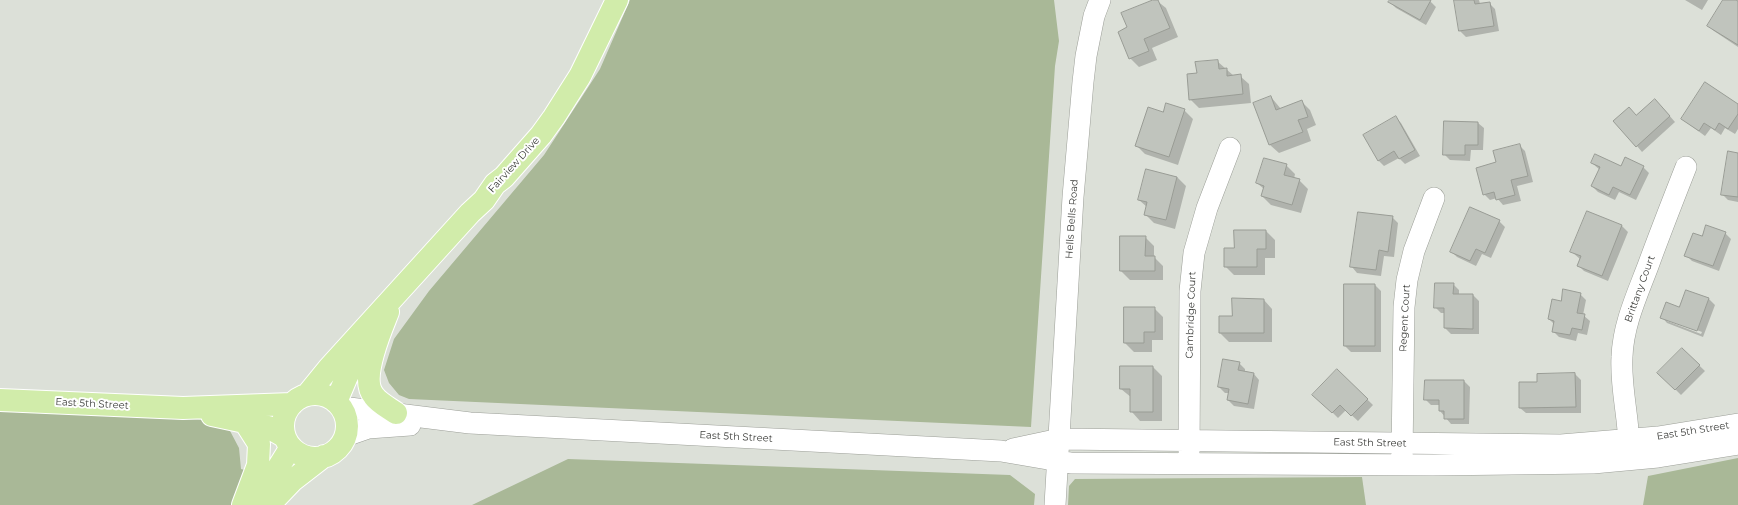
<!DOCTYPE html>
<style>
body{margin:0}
canvas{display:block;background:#dce0d8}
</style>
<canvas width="1738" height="505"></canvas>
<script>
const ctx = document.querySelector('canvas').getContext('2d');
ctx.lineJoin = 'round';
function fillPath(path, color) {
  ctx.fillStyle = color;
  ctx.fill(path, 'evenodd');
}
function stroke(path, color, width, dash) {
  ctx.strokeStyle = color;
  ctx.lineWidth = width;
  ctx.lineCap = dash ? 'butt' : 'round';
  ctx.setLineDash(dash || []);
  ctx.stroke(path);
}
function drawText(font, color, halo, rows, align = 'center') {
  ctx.font = font + ' Montserrat,sans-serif';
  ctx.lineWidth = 4;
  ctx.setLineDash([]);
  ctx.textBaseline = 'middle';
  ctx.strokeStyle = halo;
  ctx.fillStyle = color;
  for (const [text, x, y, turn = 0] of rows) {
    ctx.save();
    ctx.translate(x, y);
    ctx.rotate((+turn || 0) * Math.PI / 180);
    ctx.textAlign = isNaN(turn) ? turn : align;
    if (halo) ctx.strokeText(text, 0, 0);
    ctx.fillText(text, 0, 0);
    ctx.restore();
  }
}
fillPath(new Path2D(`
 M630,0H1054L1059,41L1055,66L1031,427L409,399L399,395L389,383L384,370L394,339L429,291L544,155L600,69Z
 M0,410L209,420L229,429L239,448L241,469L249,471L231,505H0Z
 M1738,458V505H1643L1648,476Z
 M568,459L1010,475L1035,494L1034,505H472Z
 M1362,477L1366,505H1068L1069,486L1075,479Z`), '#a9b897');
fillPath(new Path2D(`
 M1156,0L1166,8L1178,37L1152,48L1157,60L1139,67L1130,58L1129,28Z
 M1391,0H1429L1436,7L1426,25L1396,8L1390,2Z
 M1455,0H1479L1480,4L1489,3L1495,9L1499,31L1466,37L1460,31Z
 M1685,0H1708L1702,10Z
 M1724,0H1734L1738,3V47L1714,31L1708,25Z
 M1217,61L1234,76H1240L1249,84L1251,103L1199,108L1190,99L1198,74Z
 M1271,97L1281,109L1301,101L1310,110L1316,125L1307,129L1311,141L1279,153L1270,145Z
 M1738,105V129L1735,134L1725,128L1721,135L1711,128L1705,136L1682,119Z
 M1661,106L1675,122L1642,152L1637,146V116Z
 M1184,110L1193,119L1178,165L1145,154L1136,145L1164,113Z
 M1395,117L1401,123L1420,156L1405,164L1399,158L1384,166L1378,160Z
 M1478,123L1484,128L1483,150H1471L1470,161L1450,160L1444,154Z
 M1519,145L1525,151L1533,182L1517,186L1521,201L1503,205L1497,198L1490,200L1484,194L1498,163Z
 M1738,154V202L1728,200L1722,194Z
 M1592,163L1621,168L1643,167L1649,173L1636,200L1619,192L1615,200L1598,192L1592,186L1600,170Z
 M1286,165L1295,174L1294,179L1299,180L1308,189L1301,213L1271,205L1262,196L1264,189L1257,183Z
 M1147,170L1177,177L1186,186L1175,229L1154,223L1145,214L1147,207L1139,200Z
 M1587,212L1622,226L1628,232L1608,281L1584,271L1578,265L1580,259L1572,252Z
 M1392,217L1398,223L1394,257L1384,256L1381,276L1357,273L1352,267Z
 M1499,221L1505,227L1491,258L1482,254L1476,266L1457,257L1451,251Z
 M1266,231L1275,240V258H1265V275H1234L1225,266Z
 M1725,233L1731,239L1719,271L1692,261L1686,255Z
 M1145,237L1154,246V257L1163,266V280H1130L1121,271Z
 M1453,284L1459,290V295H1473L1479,301V334H1451L1445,328V313H1441L1435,307Z
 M1375,285L1381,291V352H1351L1345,346Z
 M1686,291L1709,299L1715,305L1703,337L1667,323L1662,317L1680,308ZM1667,319L1702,332L1701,334L1667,321Z
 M1580,294L1586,300L1583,315L1590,321L1587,335L1578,333L1576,341L1559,337L1553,331L1554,324L1549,319L1561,302Z
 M1264,300L1272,309V342H1229L1220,333L1233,317Z
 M1154,308L1163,317V340H1152V352H1134L1125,343Z
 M1682,349L1705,371L1681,395L1659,373Z
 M1239,363L1245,369V372L1254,374L1259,380L1254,409L1234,406L1228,400L1229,393H1225L1219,387Z
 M1121,367H1153L1162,376V421H1140L1132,412V398L1121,389Z
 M1337,370L1373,405L1358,421L1346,410L1338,418L1314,394Z
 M1575,374L1581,380V413H1526L1520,408L1538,383Z
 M1464,381L1470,387L1469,424H1451L1440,411V405H1431L1425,399Z`), '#0003');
const building = new Path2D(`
 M1153,0H1158L1170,28L1144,39L1149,51L1129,59L1118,32L1127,27L1121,13Z
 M1390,0H1431L1420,20L1388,2Z
 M1454,0H1474L1475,4L1490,2L1494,26L1459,31Z
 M1723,0H1736L1738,1V45L1707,26Z
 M1218,60L1219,69L1227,68V76L1241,74L1243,94L1189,100L1187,74L1197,73L1195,62Z
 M1705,82L1738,104V114L1728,129L1719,123L1715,130L1704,123L1699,131L1681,119Z
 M1271,96L1276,110L1302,100L1308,117L1298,120L1303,132L1269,145L1253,103Z
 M1655,99L1670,116L1636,147L1613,121L1629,107L1636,115Z
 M1166,103L1185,109L1169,157L1135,146L1148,107L1163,112Z
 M1396,116L1415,150L1399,159L1394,151L1378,161L1363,135Z
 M1444,121L1478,122V145H1465V155H1443Z
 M1520,144L1528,176L1511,180L1515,195L1496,200L1494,192L1483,195L1476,168L1496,162L1493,151Z
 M1728,151L1738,153V197L1721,195Z
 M1595,154L1621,166L1625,157L1644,166L1630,195L1613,187L1609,195L1591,186L1600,167L1591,163Z
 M1264,158L1287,164L1284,175L1300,179L1292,205L1261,196L1264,186L1256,183Z
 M1146,169L1177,177L1166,220L1144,215L1147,202L1138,200Z
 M1470,207L1500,220L1485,253L1476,249L1470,261L1450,252Z
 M1587,211L1622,225L1602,276L1577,266L1581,256L1570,252Z
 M1358,212L1393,216L1388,252L1379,250L1376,270L1350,267Z
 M1706,225L1726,232L1713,266L1684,256L1693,233L1702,236Z
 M1234,230H1266V249H1257V267H1224V248H1234Z
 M1120,236H1146L1145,256H1155V271H1120Z
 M1435,283H1454L1453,294H1473V329L1444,328V308H1434Z
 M1344,284H1375V346H1344Z
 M1563,289L1581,293L1577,313L1585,314L1582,330L1572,328L1570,335L1552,332L1554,321L1548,319L1552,299L1561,301Z
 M1686,290L1709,298L1697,331L1660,318L1666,302L1679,307Z
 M1232,298L1264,299V333H1219V316H1232Z
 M1124,307H1155V332H1144V343H1124Z
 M1682,348L1700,365L1675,390L1657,373Z
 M1223,359L1240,362L1238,370L1254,373L1248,404L1227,400L1229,389L1218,387Z
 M1120,366H1153V412H1130V389H1120Z
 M1337,369L1368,399L1351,416L1340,405L1332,413L1312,395Z
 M1575,373L1576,407L1519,408V382H1537V374Z
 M1425,380H1464V419H1444V411H1439V400H1424Z`);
fillPath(building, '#c0c4bd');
stroke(building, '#999c95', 1);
const minor = new Path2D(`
 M341,407L470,423L1001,451L1071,463L1433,465L1593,463L1658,457L1738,444
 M345,436L368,428L410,425
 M1013,449L1060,439L1561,445L1658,437L1738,424
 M1629,453C1630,421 1620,389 1622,357C1623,325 1637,295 1648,266C1660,233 1673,200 1686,167
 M1189,455L1190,291L1194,253L1207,208L1230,148
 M1402,456L1404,307L1407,280L1414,251L1434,198
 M1055,505L1073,197L1083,82L1086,56L1094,16L1100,0`);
const major = new Path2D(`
 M388,312C381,330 359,379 374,396C379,403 389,408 396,413
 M283 426a32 32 0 1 1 64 0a32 32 0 1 1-64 0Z
 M307,395L329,368L470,213L484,200L495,184L504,177L541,135L554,117L580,76L617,0
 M0,400L183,408L292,404
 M336,402L347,376L366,340
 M212,415L268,427L285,437
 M243,505L258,465L259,444L245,422
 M255,505L291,447
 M269,505L293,480L324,456`);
stroke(minor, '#9c9f98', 22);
stroke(major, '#fff', 24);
stroke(minor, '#fff', 21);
stroke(major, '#d1ecaa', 22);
drawText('10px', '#3c3d3a', '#fff', [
 ["Fairview Drive",514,165,-48],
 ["Hells Bells Road",1072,219,-86],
 ["Brittany Court",1640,289,-70],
 ["Cambridge Court",1191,315,-88],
 ["Regent Court",1405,318,-87],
 ["East 5th Street",92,404,3],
 ["East 5th Street",1693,431,-9],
 ["East 5th Street",736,437,3],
 ["East 5th Street",1370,443,1]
]);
</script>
